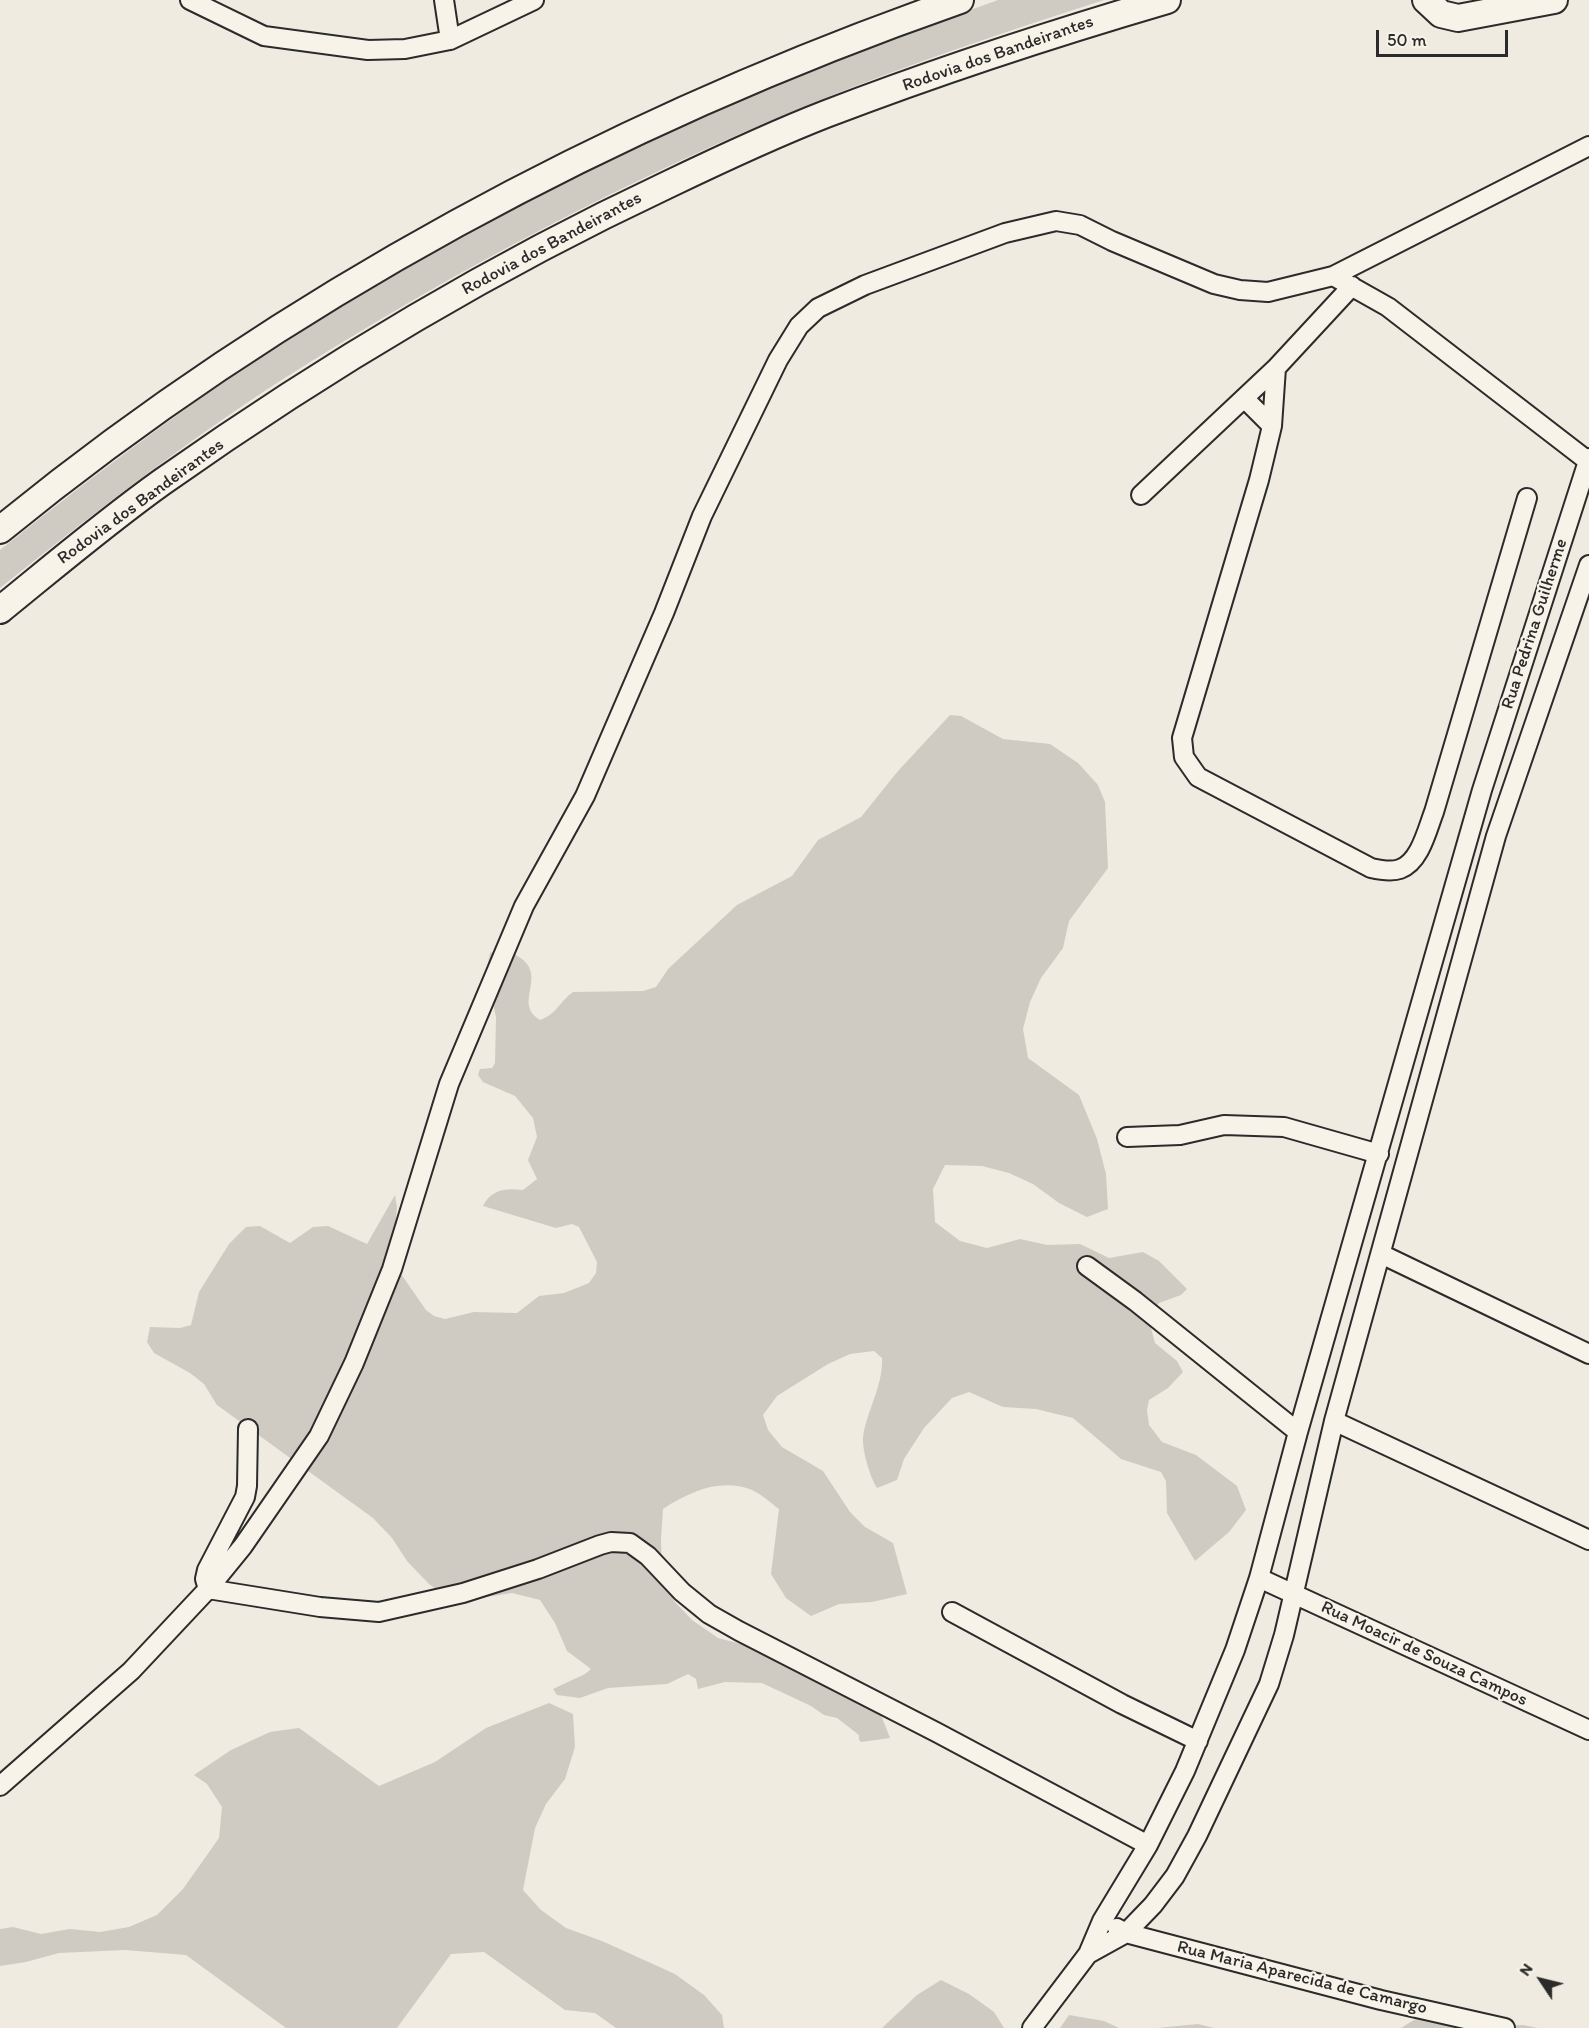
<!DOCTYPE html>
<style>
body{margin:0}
#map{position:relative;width:1589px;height:2028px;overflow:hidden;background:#efebe0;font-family:Itim,sans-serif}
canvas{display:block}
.north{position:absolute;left:1511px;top:1950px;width:60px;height:60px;-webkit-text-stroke:4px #f7f3e8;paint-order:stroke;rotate:305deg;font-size:16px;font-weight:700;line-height:24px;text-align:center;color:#2b2b2b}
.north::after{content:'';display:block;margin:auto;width:21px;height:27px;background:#2b2b2b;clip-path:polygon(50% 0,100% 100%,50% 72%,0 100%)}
.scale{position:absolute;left:1376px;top:30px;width:132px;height:27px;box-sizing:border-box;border:3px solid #2b2b2b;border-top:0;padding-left:8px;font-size:18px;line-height:21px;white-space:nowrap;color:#2b2b2b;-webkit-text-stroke:4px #f7f3e8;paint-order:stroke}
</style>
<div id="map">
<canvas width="1589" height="2028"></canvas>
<div class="north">N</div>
<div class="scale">50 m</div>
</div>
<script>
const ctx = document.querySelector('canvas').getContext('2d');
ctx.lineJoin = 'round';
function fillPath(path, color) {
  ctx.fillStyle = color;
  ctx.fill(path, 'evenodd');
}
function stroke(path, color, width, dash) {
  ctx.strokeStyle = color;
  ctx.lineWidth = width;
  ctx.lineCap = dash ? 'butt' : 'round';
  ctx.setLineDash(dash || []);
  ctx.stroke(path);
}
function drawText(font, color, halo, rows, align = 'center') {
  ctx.font = font + ' Itim,sans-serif';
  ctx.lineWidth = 4.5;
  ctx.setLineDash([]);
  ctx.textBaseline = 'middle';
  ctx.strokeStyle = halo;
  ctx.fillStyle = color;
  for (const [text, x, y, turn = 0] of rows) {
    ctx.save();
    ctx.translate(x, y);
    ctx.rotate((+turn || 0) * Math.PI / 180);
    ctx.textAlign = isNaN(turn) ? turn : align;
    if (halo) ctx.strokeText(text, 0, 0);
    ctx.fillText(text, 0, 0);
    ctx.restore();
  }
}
fillPath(new Path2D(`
 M998,0H1104C1020,27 936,55 853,87C663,161 480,256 307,364C199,431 99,509 0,588V550C56,505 112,462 169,421C309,320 461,233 614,157C640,144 667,133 693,121C793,76 895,37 998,0Z
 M950,715L961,716L1003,739L1050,744L1078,763L1098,785L1105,802L1108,868L1069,921L1063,948L1041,978L1030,1002L1023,1029L1028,1058L1079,1095L1097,1139L1106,1174L1108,1209L1087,1217L1059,1203L1033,1184L1009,1173L982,1166L945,1165L933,1189L935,1222L960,1241L987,1248L1020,1239L1047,1245L1080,1244L1109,1258L1143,1252L1159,1261L1187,1289L1181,1295L1159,1303L1148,1317L1155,1343L1177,1361L1183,1372L1168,1388L1149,1400L1147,1410L1149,1425L1162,1442L1196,1455L1237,1486L1246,1510L1229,1532L1195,1561L1167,1513L1166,1481L1161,1472L1121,1459L1073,1418L1036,1409L1003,1407L969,1392L952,1398L924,1428L904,1459L897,1480L877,1488C870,1477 862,1450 863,1437C867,1410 883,1387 882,1358L874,1351L850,1354L828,1364L777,1396L763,1415L768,1430L782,1447L823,1471L850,1512L865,1527L893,1543L907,1594L872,1602L839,1604L811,1616L786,1598L771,1574L779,1509C771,1503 761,1494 752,1490C720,1478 691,1491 663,1509L661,1539L662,1572L674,1601L692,1620L718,1638L772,1652L879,1710L890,1738L861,1742L859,1740V1735L837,1718L824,1715L811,1706L762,1683L725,1682L698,1689L696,1679L688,1674L667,1684L608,1688L580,1698L557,1695L553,1689L585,1674L591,1669L567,1651L555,1623L540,1600L512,1593L454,1602L429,1584L407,1561L392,1538L373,1518L217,1405L204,1384L190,1373L154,1353L147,1342L150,1327L180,1328L191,1325L199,1292L229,1244L246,1227L260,1226L290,1243L313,1227L328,1226L367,1244L395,1195L397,1207L392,1261L426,1310L434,1316L445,1319L474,1312L517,1313L539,1296L564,1293L589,1283L596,1273L597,1262L579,1227L572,1224L556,1228L483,1206C491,1189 507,1188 523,1190L537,1179L528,1160L537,1137L533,1118L515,1096L483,1082L478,1075L480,1069L492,1068L495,1063L496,1017L486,971L490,953L503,948C510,952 522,957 527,964C541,983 515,1005 540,1020C557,1014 559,1002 573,992L643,991L656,987L668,969L737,905L792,876L818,840L861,817L898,771Z
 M549,1703L573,1714L575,1747L565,1779L546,1804L535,1828L523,1890L541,1910L566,1928L602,1941L675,1974L704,1995L722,2015L724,2028H616L595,2013L565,2010L484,1952L451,1954L397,2028H286L186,1955L125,1950L59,1953L26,1962L0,1966V1929L13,1927L41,1934L70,1929L100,1932L129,1927L157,1915L183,1889L219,1838L222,1807L207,1784L194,1775L231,1750L270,1732L299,1728L379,1786L435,1762L486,1728Z
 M941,1980L969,1994L994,2012L1004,2028H882L917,1995Z
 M1069,2015L1104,2021L1119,2028H1060Z
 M1419,2017L1471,2026L1523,2025L1538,2028H1401Z
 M1198,2024L1214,2028H1157Z`), '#cfcbc2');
const minor = new Path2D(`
 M190,0L264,36L368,50L405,49L450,40L534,0
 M444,0L450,40
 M1333,276L1589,146
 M1352,286L1276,368L1272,426L1259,480L1182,738L1184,757L1198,777L1371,868C1380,870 1392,872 1400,869C1420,862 1427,830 1434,812L1527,498
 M1244,398L1272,426
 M1141,495L1276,368
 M1127,1137L1180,1135L1224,1125L1284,1127L1379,1154
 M1381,1254L1589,1354
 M1087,1266L1135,1301L1298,1432
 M1334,1421L1589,1540
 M248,1429L247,1486L245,1497L207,1570L205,1579L208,1589L320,1607L379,1612L463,1593L538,1569L600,1545L611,1542L630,1543L648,1556L682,1592L709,1614L739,1631L936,1732L1148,1845
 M1259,1578L1589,1730
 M952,1612L1122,1704L1198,1741
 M0,1786L131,1671L208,1589L243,1546L319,1436L354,1363L392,1269L449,1084L524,906L585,796L664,613L702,516L778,360L799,326L818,308L865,285L1005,233L1056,221L1080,225L1112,241L1214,284L1240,290L1268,292L1333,276L1388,307L1588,461
 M1117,1928L1126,1933L1381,2000L1505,2028
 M1088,1954L1126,1933L1153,1905L1175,1876L1197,1836L1269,1684L1284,1635L1334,1421L1496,836L1589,565
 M1032,2028L1088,1954L1102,1921L1148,1845L1185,1771L1235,1650L1259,1578L1298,1432L1482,790L1589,458`);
const highway = new Path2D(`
 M1426,0L1441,14L1458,18L1554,0
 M0,530C282,299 616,120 960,0
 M0,610C53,567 106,522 162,482C322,369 490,268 667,185C719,160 772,135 826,114C938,71 1051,34 1167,0`);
stroke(minor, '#2b2b2b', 22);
stroke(highway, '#2b2b2b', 30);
stroke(minor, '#f7f3e8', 18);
stroke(highway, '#f7f3e8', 26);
drawText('18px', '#2b2b2b', '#f7f3e8', [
 ["Rodovia dos Bandeirantes",998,54,-19],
 ["Rodovia dos Bandeirantes",552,244,-28],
 ["Rodovia dos Bandeirantes",141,502,-36],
 ["Rua Pedrina Guilherme",1535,624,-72],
 ["Rua Moacir de Souza Campos",1424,1654,25],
 ["Rua Maria Aparecida de Camargo",1302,1978,14]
]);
</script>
